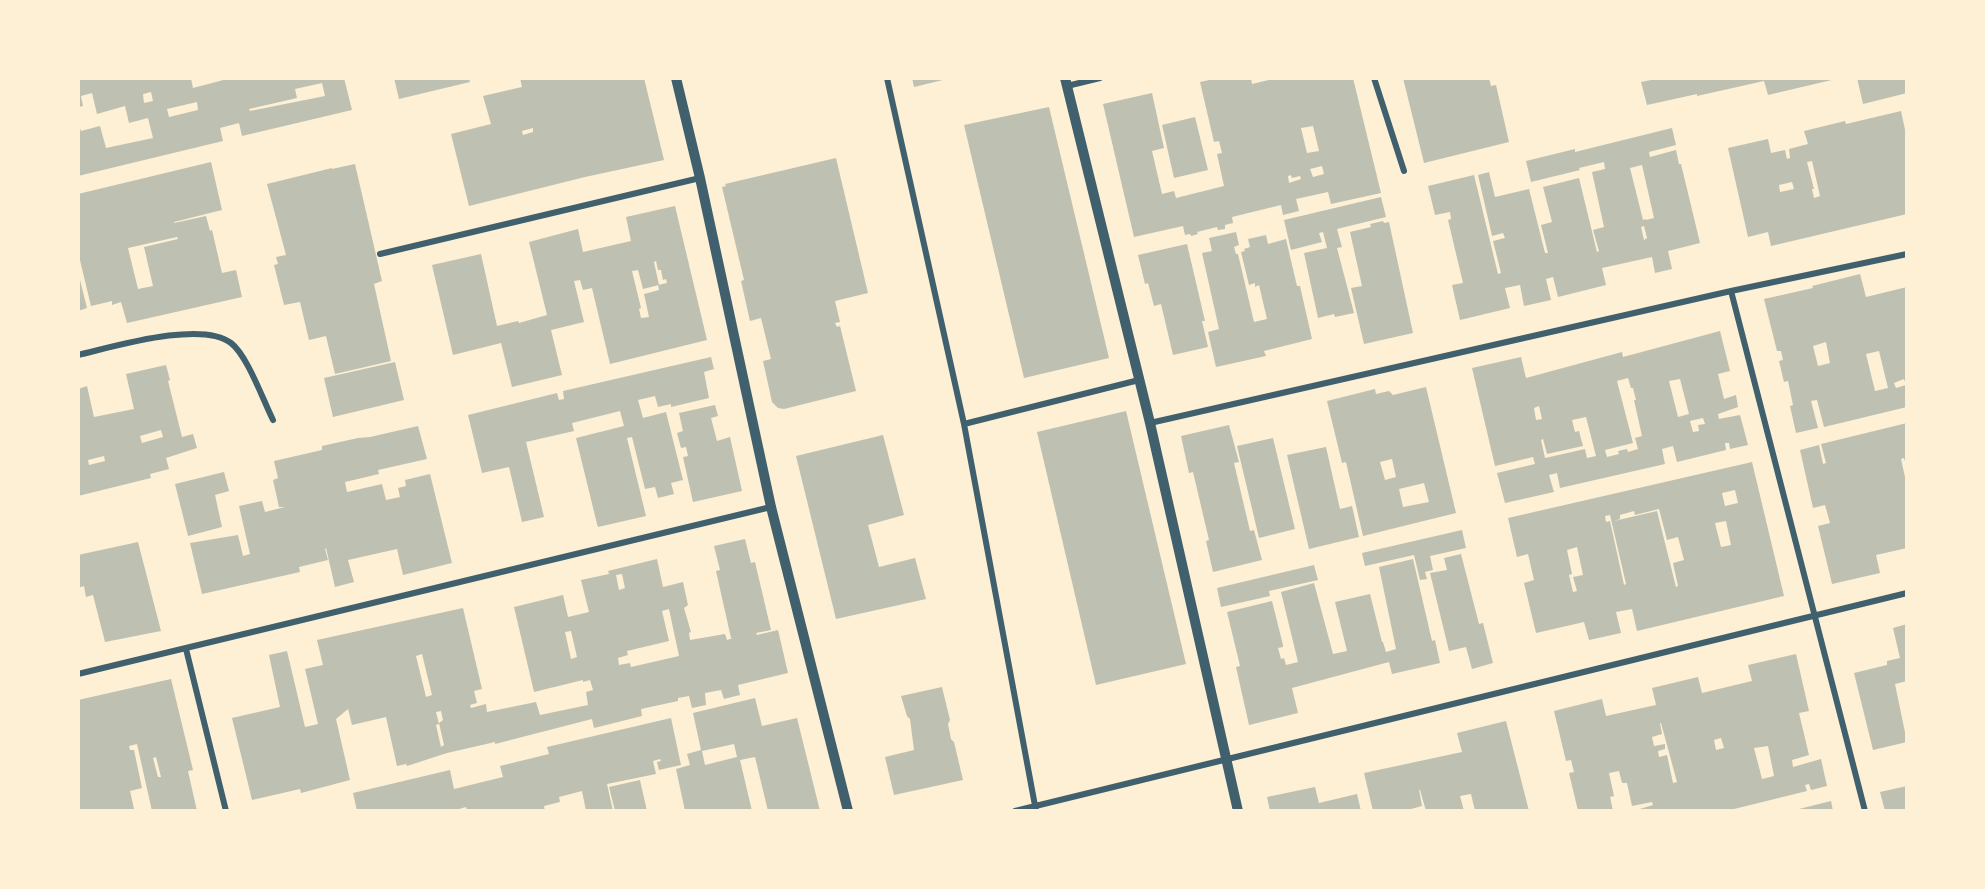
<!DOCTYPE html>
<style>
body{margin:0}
#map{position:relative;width:1985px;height:889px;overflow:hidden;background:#fdf0d5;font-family:"Archivo Narrow",sans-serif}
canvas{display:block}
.frame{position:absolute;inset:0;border:80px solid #fdf0d5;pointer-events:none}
</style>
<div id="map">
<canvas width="1985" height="889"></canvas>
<div class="frame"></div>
</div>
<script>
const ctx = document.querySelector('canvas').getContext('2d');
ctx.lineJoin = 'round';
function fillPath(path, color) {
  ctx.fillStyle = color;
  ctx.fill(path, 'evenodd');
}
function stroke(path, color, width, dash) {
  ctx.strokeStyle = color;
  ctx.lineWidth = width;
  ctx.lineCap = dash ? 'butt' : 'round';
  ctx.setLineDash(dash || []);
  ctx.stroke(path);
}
fillPath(new Path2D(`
 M78,78H191L193,88L231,78H344L352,110L242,136L239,123L220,128L223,141L78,176V123L81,131L100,126L106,148L153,138L148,118L129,123L125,106L97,114L92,93L81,96L83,106L78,107ZM322,83L325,96L250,111L249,109L297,98L295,89ZM151,92L153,101L144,103L143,94ZM197,102L198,110L169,117L167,109Z
 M394,78H469L470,82L399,99Z
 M520,78H644L664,160L585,177L469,206L451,134L491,124L483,96L522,87ZM533,128V132L523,135L522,131Z
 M912,78H946L947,79L914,87Z
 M1219,78H1251L1252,84L1277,78H1353L1381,193L1331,204L1328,192L1296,199L1299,211L1283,215L1281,205L1232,217L1233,223L1225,225V229L1218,230L1217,227L1197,232L1198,234L1191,236L1190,234L1185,235L1183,226L1134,237L1103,104L1152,93L1164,148L1152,151L1162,194L1174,191L1176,198L1224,186L1217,154L1222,153L1219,141L1214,142L1200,82ZM1313,126L1319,151L1307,153L1301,128ZM1322,166L1324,174L1313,177L1310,169ZM1291,175L1292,178L1300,176L1301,179L1289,183L1288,176Z
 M1403,78H1489L1491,86L1496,85L1509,142L1424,163Z
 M1651,78H1836V79L1768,95L1764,81L1697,96V94L1647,105L1641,82L1651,80Z
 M1857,78H1907V93L1863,104Z
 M1049,107L1109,358L1024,378L964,125Z
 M1901,111L1907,139V214L1771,246L1768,232L1748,237L1728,148L1768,139L1771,153L1785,150L1787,159L1790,158L1789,149L1808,144L1804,131L1845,121L1846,124ZM1812,161L1820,196L1814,198L1812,189H1814L1807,162ZM1792,182L1794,189L1780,192L1779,185Z
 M1195,117L1208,170L1174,178L1162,125Z
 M1672,128L1676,145L1649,152L1650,157L1676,150L1679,164H1681L1700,243L1668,251L1672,269L1655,273L1652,257L1602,268L1606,285L1558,297L1553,277L1546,279L1551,300L1524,306L1520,285L1505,288L1510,308L1460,320L1452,285L1463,283L1448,220L1451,219L1450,212L1435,215L1428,186L1474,175L1498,274L1501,273L1493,241L1505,238L1503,233L1492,236L1478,175L1489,172L1495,197L1529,189L1545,253H1548L1541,225L1552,222L1543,187L1579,178L1596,248L1597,252L1599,251L1593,230L1604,227L1592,172L1605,169L1604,162L1579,168L1580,170L1531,182L1526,161L1575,149V152ZM1642,165L1654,218L1646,220V219L1643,220L1630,168ZM1644,226L1647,238L1644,240L1641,227Z
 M836,158L868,293L835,301L840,322L835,323L837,327L840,326L856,391L784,409L778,408L772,402L763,361L771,359L761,318L750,321L741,281L744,280L722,187L726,186L725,184Z
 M211,162L222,210L174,222V223L206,216L210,231L212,230L222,273L236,270L242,297L127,323L121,302L112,305V301L91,306L78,252V194ZM177,237L178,239L144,247L153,286L138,289L128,248Z
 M355,164L382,281L374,284L391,361L335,374L326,336L309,340L300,302L284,305L274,265L278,264L276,257L286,255L267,184L332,168V169Z
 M1381,197L1386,217L1337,229L1342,247L1337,248L1354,313L1335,317L1334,314L1318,318L1304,253L1327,248L1323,232L1319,233L1322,242L1291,250L1284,220Z
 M675,206L707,340L610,364L592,288L583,290L580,280L574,281L584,322L551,330L562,375L512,387L501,343L453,355L432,265L481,254L497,326L518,321L519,323L547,315L529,242L578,229L583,252L631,241L626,217ZM656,261L658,270H661L663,280L666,279L667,283L658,285L659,290L644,294L649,317L641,318L639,309L641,308L632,271L638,270L643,289L659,285L654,262Z
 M1383,221L1384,223L1389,222L1413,333L1364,344L1351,288L1362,286L1350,232L1371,227L1370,224Z
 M1236,232L1239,245L1234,247L1236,254H1238L1254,322L1267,319L1259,285L1255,287V283L1249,285L1241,252L1245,251L1244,249L1250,247L1248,239L1266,235L1268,244L1286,239L1297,286H1300L1312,339L1264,351L1266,356L1216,367L1208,332L1219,329L1202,253L1212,251L1209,238Z
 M1187,244L1205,321H1202L1208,347L1173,355L1161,304L1154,306L1148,283L1145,284L1138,255Z
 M1860,274L1866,297L1907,287V407L1824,427L1817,400L1811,401L1818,428L1796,433L1790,406L1793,405L1788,381L1784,382L1779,361L1783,360L1781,351H1777L1764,299L1813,288L1812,286ZM1826,342L1830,363L1818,366L1813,346ZM1879,351L1888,388L1875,391L1866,354ZM1904,379L1906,385L1896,388L1894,383Z
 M79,276L87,308L78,311V277Z
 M1720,331L1730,371L1718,374L1724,399L1736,395L1738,407L1718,414L1719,419L1740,415L1748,445L1730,449L1729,443H1725L1726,450L1677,462L1673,446L1662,449L1665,464L1560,488L1557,473L1549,475L1554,492L1505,503L1497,473L1535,464L1533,457L1495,466L1472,368L1521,357L1526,378L1622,352L1623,357ZM1628,378L1631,388H1633L1636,400H1634L1642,436L1635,438L1638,449L1628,452L1627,449L1618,451L1619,454L1607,457L1605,450L1633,443L1617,381ZM1680,379L1689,414L1678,417L1669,381ZM1539,406L1542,419L1536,420L1534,408ZM1586,417L1596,456L1587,458L1585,449L1545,458L1541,440L1543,439L1547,454L1583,446L1579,431L1575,432L1572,420ZM1703,418L1705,424L1698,425L1699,431L1693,432L1690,421Z
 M711,357L714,369L704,372L709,398L671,407V404L658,407L655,396L638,400L643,418L666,412L683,480L671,483L674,494L658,498L655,487L645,489L632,437L627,438L646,516L598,527L597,524L576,438L624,426L620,411L572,423L574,431L526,442L544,517L522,522L509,467L482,473L468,415L557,393L559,400L564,399L563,391Z
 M395,362L404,400L333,417L324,378Z
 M166,365L170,380L168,381L182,437L193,434L197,448L166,458L169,469L150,474L151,478L78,496V389L87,386L94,417L134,409L126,374ZM161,430L163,437L142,443L140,436ZM104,456L105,461L89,465L88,460Z
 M1426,387L1456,513L1363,536L1346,462L1342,463L1327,401L1375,389L1376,394L1389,391L1393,395ZM1392,459L1396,477L1385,480L1380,462ZM1424,483L1429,502L1403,507L1399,489Z
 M715,405L718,416L711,418L717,441L730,437L742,491L693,502L683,457L688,456L686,447L681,448L677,433L683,431L679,413Z
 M1126,411L1186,664L1096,685L1037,432Z
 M1907,423V468L1904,458L1901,459L1907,486V548L1876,555L1880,573L1832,584L1818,526L1830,523L1825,505L1813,508L1800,450L1819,445L1823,464L1826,463L1821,444Z
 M1229,425L1239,462L1234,463L1250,531L1254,530L1262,560L1213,572L1206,541L1209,540L1193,472L1189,473L1181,436Z
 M418,426L427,459L378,470L379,474L345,482L347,492L382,484L386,500L400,497L398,488L406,486L405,480L430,474L452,563L403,575L397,549L348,560L354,582L335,587L326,548L325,549L328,560L299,567L300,572L202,594L190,543L238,535L243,556L250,554L239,506L262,501L265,512L285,507H279L273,480L278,478L274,461L322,450V446L358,438L370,437Z
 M883,435L904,515L868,525L879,567L915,558L926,599L836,619L796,456Z
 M1273,438L1295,529L1259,538L1237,446Z
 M1326,447L1340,509L1352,506L1359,537L1309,549L1287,455Z
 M1752,462L1784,596L1637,631L1632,609L1616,612L1621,633L1589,640L1584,622L1536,633L1524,583L1534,580L1528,554L1517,557L1508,518ZM1735,490L1738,503L1725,506L1722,493ZM1659,509L1667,540L1678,537L1684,560L1673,563L1678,586L1676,587L1657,511L1614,521L1620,519V515L1634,511L1635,515ZM1610,515L1626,584L1624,585L1610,521L1606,522L1605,516ZM1726,521L1731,545L1721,547L1715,523ZM1577,547L1583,575L1573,577L1577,591L1573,592L1569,575L1572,574L1567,550Z
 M224,472L229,491L215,495L222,527L188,536L175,484Z
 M1462,530L1466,548L1430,556L1433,570L1425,572L1427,579L1420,580L1414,555L1365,566L1362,553Z
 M745,539L751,563L755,562L771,630L756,633L757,635L778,630L788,673L738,685L740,695L724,699L721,690L705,693L706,705L692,708L689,696L678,698V701L641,709L642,716L594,728L592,719L495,744V742L447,753L407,766L406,764L397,766L386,717L352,725L348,709L336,719L350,780L301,793L300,789L252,800L232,718L280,707L269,655L287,651L305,727L318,724L305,669L323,665L317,640L463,608L482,689L474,691L477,703L470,705L471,708L486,704L487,712L536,702L540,715L588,705L586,692L593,690L590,680L583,682V680L534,692L514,607L563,595L568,617L589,612L581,580L609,574L608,571L657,559L663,587L683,582L688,605L684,608L691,632L689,633L690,640L725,634L727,640L733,638H731L716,571L720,570L714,546ZM622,574L625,588L619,590L616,575ZM669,609L679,656L631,667L630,663L619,665L618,658L628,655L627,651L669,641L662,611ZM571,631L577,657L571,659L565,632ZM422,654L432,695L426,697L416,656ZM441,711L443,720L439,723L444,745L441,747L436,725L439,724L436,712Z
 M138,542L161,631L105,642L93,595L86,597L84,586L78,588V555Z
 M1461,554L1479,624L1483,623L1493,663L1472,669L1466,647L1449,651L1430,573L1447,570L1444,558Z
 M1413,559L1432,641L1435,640L1440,663L1392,674L1389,662L1292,688L1298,713L1249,725L1236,667L1240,666L1227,612L1272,601L1283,645V647L1278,648L1281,659L1284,658L1286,665L1298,662L1281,592L1314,583L1333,654L1347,651L1335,602L1370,594L1382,642H1383L1386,652L1396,649L1379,567Z
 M1314,565L1318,580L1269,591L1270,596L1221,607L1217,588Z
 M1907,624V681L1895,684L1907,742L1873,750L1854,673L1887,665V661L1900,658L1893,628Z
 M1796,654L1809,711L1799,713L1809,755L1792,760L1793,767L1821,759L1827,786L1811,790L1809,784L1805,785L1807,791L1726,811H1633L1653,805L1652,802L1632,806L1627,783H1622L1619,771L1609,773L1614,796L1610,797L1613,811H1578L1569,773L1574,772L1571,760L1566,761L1554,711L1602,699L1606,716L1656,705L1652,688L1698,677L1702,693L1752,681L1748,665ZM1660,723H1661L1677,782L1673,783L1667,755L1659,757L1658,751L1665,749V744L1654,746L1652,737L1662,734ZM1721,738L1724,748L1716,750L1714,740ZM1768,746L1774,776L1762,779L1754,748Z
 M171,679L193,770L188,771L197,811H152L137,744L129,746L130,750H134L142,788L130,791L134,809L124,811H78V725L80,724L78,700ZM156,757L161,777H158L153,758Z
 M942,687L950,720L948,724L951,739L954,742L963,780L894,795L885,757L914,750L910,719L907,716L901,696Z
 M755,698L762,726L797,718L820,811H768L755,757L740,760L752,811H685L676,769L690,765L687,754L701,750L693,713ZM734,744L737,757L705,765L702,751Z
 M671,718L681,765L659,770L657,762L661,761L660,759L653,761L656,774L607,784L613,811H586L582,791L559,797L560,802L544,806L545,811H467L466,807L459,809L460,811H448L447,809L441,811H357L353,793L450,770L454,789L503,777L500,766L549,754L547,747Z
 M1506,721L1529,811H1475L1471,794L1460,796L1464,811H1426L1420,790H1419L1422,806L1411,809V811H1373L1364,773L1462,752L1457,733Z
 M640,780L647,811H615L609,787Z
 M1907,786V811H1885L1880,792Z
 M1315,787L1319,803L1357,794L1361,811H1270L1267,797Z
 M1831,801L1833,811H1795V810Z`), '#bec0b2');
stroke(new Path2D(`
 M887,78L964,424L1036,811
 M1374,78L1404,171
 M1067,86L1100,78
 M380,254L700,178
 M1731,291L1865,811
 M78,355C113,347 201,320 231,343C247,355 263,400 273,420
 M1150,423L1731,291L1907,254
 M964,424L1139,380
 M186,649L226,811
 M78,674L771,507
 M1015,811L1907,593`), '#3f606c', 6);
stroke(new Path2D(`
 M676,78L700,178L771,507L848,811
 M1065,78L1150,423L1238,811`), '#3f606c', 10);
</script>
